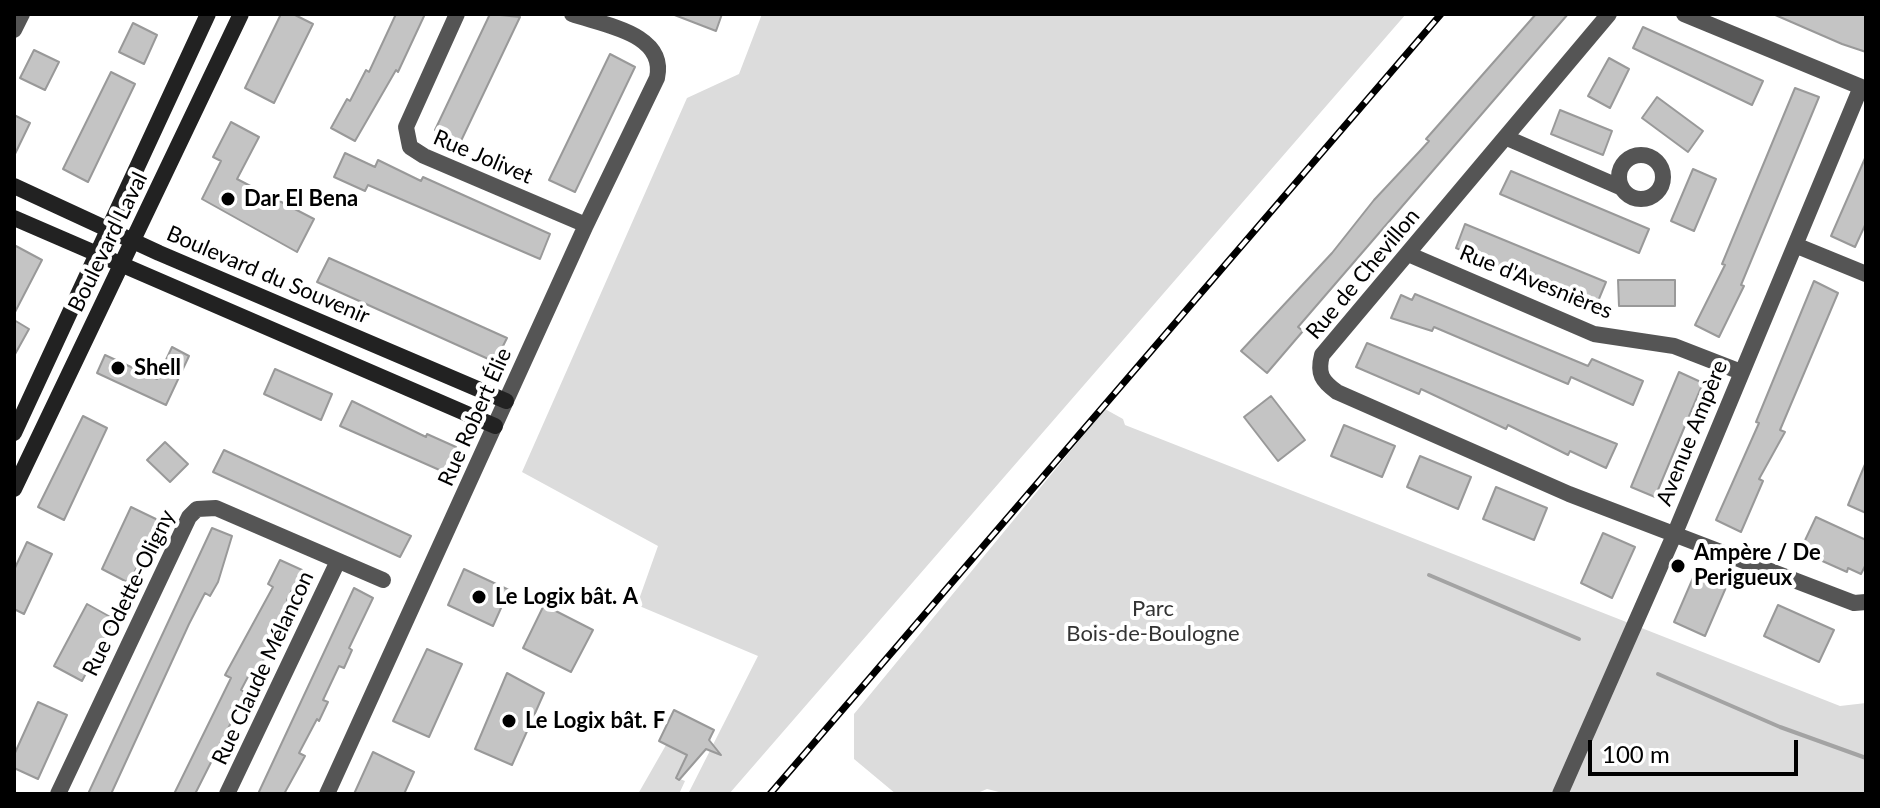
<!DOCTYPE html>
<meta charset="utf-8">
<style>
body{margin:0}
#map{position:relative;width:1880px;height:808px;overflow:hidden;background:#fff;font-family:Lato,sans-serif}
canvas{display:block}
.frame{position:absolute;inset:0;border:16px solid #000;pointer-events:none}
.scale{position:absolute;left:1588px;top:740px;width:210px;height:36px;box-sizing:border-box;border:4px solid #000;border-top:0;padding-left:10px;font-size:24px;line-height:28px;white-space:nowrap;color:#000;-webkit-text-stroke:6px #fff;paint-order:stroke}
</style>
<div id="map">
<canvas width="1880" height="808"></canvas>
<div class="frame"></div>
<div class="scale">100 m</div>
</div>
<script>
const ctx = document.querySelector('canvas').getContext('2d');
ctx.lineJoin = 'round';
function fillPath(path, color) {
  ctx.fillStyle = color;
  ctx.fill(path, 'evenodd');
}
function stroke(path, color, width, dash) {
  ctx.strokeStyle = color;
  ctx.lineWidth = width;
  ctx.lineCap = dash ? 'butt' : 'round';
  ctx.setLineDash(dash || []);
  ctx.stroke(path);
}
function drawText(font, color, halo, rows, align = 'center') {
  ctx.font = font + ' Lato,sans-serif';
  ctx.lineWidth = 8;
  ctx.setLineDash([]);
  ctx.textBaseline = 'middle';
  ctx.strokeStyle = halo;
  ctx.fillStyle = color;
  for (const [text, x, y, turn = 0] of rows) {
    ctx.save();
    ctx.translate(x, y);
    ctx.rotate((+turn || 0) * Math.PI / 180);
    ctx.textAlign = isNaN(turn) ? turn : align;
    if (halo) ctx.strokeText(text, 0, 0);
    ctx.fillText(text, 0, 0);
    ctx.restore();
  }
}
fillPath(new Path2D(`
 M762,14H1406L729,794H688L758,656L637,605L658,546L522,472L687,98L739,74Z
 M1105,409L1123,419L1125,425L1840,706L1866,703V794H1007L987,789L975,794H896L854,759V714Z
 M674,710L714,730L707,749L680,779L685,781L679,794H638L666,745L659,741L669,720L674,717Z`), '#dcdcdc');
stroke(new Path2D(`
 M1429,575L1579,639
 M1658,674L1780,727L1866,758`), '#a3a3a3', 4);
const building = new Path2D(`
 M281,14H293L313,24L274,103L245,88Z
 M396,14H425L398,72L396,70L355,141L331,128L347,99L350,101L366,70L369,72Z
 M490,14L520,17L460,143L435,130Z
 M672,14H722L716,31Z
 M1536,14H1568L1298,327L1303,331L1267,373L1241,351L1332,253L1374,200L1419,152L1429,141L1426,139Z
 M1773,14H1866V52L1842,44Z
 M133,23L157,35L144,64L119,52Z
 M1643,27L1763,81L1752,105L1633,48Z
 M34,50L59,62L45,90L20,78Z
 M610,54L635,67L575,192L549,180Z
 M1609,58L1629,69L1610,108L1588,96Z
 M111,72L135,84L88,182L63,169Z
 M1795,88L1819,97L1741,285L1744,286L1719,337L1695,325L1725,265L1722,264Z
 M1657,97L1703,131L1688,152L1642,118Z
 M1560,110L1612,131L1603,155L1551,134Z
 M14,115L30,123L14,156Z
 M231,122L259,137L237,179L314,219L297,252L202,199L221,161L213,157Z
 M345,153L375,167L378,160L421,181L423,177L550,234L540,259L368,185L365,191L334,177Z
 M1866,156V223L1855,247L1831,236Z
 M1693,169L1716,179L1694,231L1671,221Z
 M1511,171L1649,229L1639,253L1500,194Z
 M1465,224L1606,282L1596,306L1456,248Z
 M14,245L42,260L14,314Z
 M329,258L507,338L495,362L317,282Z
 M1618,280H1675V306H1619Z
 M1814,281L1838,293L1780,430L1785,432L1759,479L1763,481L1741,532L1716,520L1759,423L1756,422Z
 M1415,294L1588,366L1592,359L1643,381L1633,405L1571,377L1568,384L1434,327L1432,331L1391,318L1401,295L1412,300Z
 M14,320L29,329L14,356Z
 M1367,343L1617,444L1606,468L1570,451L1568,455L1508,425L1506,429L1421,389L1419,394L1356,367Z
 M172,347L189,356L166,405L97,373L105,355L157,379Z
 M275,369L332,394L321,420L264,394Z
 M1679,372L1703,383L1655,497L1631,487Z
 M1271,396L1305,440L1278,461L1244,417Z
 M352,401L426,437L427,434L456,447L444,472L340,426Z
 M83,416L107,428L64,520L38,507Z
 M1344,425L1395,446L1382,477L1331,456Z
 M165,442L188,464L170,482L147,460Z
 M224,450L411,536L400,557L213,472Z
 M1420,456L1471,477L1458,509L1407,487Z
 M1866,462V513L1848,505Z
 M1496,487L1547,508L1534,540L1483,519Z
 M131,507L160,521L129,583L102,569Z
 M1816,517L1866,540V564L1861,574L1848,568L1847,572L1800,551Z
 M212,528L232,536L218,582L210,596L205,593L189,624L111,794H88Z
 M1603,533L1635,547L1612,598L1581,583Z
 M27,542L52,554L24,614L14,609V570Z
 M280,560L302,570L287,600L290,602L257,674L251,671L241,690L246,693L195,794H174L231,678L225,675L273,587L268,584Z
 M464,569L509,590L493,626L448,605Z
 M1696,571L1727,585L1705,636L1674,622Z
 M354,588L373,598L349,648L352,650L344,668L339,666L323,700L328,702L319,721L317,719L299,753L305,756L284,794H258Z
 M87,604L114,619L82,681L54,666Z
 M544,605L593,630L571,672L523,648Z
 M1778,605L1834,630L1819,662L1764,636Z
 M427,649L462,664L429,737L393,721Z
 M507,673L544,693L512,765L475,749Z
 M38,702L67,715L38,779L14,768V755Z
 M674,710L714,730L709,740L721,755L706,749L679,780L676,778L687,755L659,741Z
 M373,752L414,772L404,794H354Z`);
fillPath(building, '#c4c4c4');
stroke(building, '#999', 2);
stroke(new Path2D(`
 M457,14L406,127L410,147L424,156L586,225
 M1609,14L1322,355C1317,374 1322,381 1337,392L1569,494L1854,603L1866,602
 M1684,14L1866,89
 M14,30L22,14
 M1507,138L1622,188
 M1619 177a22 22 0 1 1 44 0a22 22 0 1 1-44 0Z
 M1795,245L1866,274
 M1408,254L1594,334L1674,346L1741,372
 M58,794L189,517L197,509L216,508L383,580
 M227,794L338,561
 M327,794L586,225L657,78C667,33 603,25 572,14
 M1560,794L1675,533L1861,87`), '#555', 16);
stroke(new Path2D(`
 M14,186L159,253L506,401
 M14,218L495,426
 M14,433L208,14
 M14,489L241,14`), '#222', 16);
const rail = new Path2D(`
 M770,794L1441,14`);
stroke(rail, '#000', 7);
stroke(rail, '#fff', 4, [12]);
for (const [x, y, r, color] of [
 [228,199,8,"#000"],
 [118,368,8,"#000"],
 [1678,566,8,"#000"],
 [479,597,8,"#000"],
 [509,721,8,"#000"]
]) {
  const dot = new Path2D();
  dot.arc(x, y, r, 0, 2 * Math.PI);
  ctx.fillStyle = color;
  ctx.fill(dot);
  stroke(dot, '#fff', 3);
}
drawText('22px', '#000', '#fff', [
 ["Rue Jolivet",483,157,23],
 ["Boulevard Laval",108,242,-64],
 ["Rue de Chevillon",1363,274,-50],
 ["Boulevard du Souvenir",268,275,23],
 ["Rue d'Avesnières",1536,282,22],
 ["Rue Robert Élie",475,417,-66],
 ["Avenue Ampère",1692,433,-68],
 ["Rue Odette-Oligny",129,593,-64],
 ["Rue Claude Mélancon",263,668,-65]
]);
drawText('bold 22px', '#000', '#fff', [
 ["Dar El Bena",244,199],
 ["Shell",134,368],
 ["Ampère / De",1694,553],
 ["Perigueux",1694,578],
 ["Le Logix bât. A",495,597],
 ["Le Logix bât. F",525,721]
], 'left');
drawText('22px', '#333', '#fff', [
 ["Parc",1153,609],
 ["Bois-de-Boulogne",1153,634]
]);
</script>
